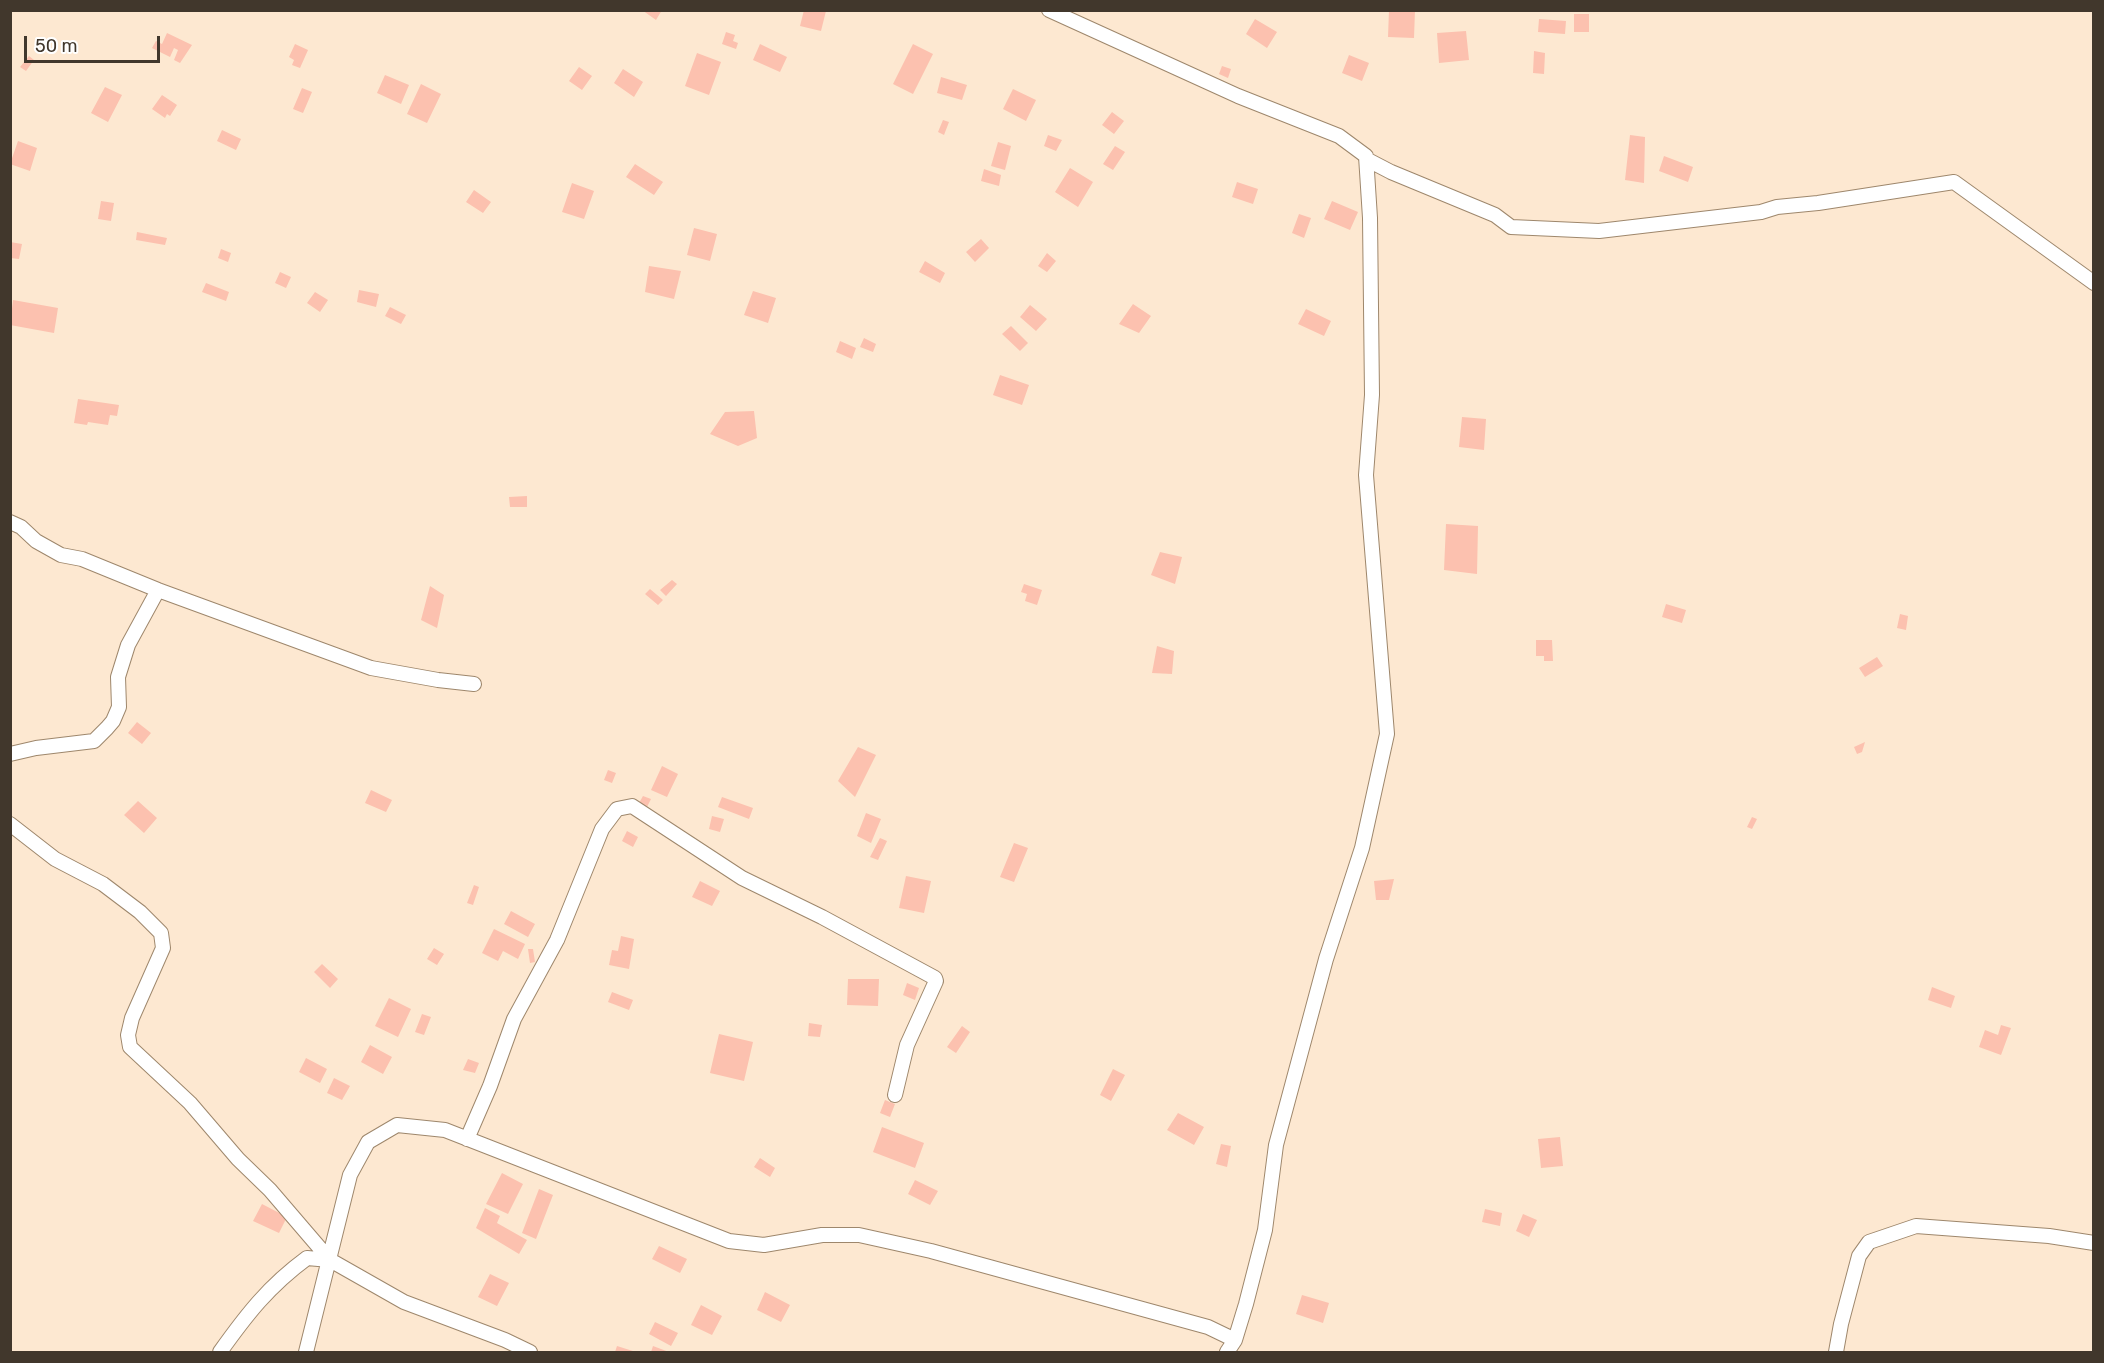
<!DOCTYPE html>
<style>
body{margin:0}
#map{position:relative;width:2104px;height:1363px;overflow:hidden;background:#fde8d1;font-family:Rubik,sans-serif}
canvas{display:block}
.frame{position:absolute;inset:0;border:12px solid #41372c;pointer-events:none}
.scale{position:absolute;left:24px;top:36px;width:136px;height:27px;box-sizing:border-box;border:3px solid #41372c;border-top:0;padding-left:8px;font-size:18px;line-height:21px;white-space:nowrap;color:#41372c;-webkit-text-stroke:4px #fff;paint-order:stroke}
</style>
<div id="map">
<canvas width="2104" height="1363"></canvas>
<div class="frame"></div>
<div class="scale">50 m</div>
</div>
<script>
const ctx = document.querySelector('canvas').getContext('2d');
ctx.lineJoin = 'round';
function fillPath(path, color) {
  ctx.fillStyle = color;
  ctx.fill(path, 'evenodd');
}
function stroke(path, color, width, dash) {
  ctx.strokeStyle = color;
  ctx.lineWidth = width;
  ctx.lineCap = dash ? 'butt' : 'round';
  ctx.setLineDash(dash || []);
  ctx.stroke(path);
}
fillPath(new Path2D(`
 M642,10H662L656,20Z
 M804,10L826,11L821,31L800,26Z
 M1389,10H1415L1414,38L1388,37Z
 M1574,14H1589V32H1574Z
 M1255,19L1277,32L1267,48L1246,34Z
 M1539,19L1566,21L1565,34L1538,32Z
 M1466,31L1469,60L1439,63L1437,33Z
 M726,32L735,35L733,41L738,43L736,49L722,44Z
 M167,33L192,45L180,63L174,60L178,50L174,48L170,57L152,48L156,41L162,44Z
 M295,44L308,50L300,68L292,65L294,60L289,57Z
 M760,44L787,57L780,72L753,60Z
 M913,44L933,54L913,94L893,84Z
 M1534,51L1545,53L1544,74L1533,73Z
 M697,53L721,62L709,95L685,86Z
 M1349,55L1369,63L1362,81L1342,73Z
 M29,56L34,60L26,71L20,67Z
 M1222,66L1231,69L1228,78L1219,74Z
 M579,67L592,76L582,90L569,81Z
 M623,69L643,82L634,97L614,83Z
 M385,75L409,85L401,104L377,93Z
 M941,77L967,85L962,100L937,93Z
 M421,84L441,94L427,123L407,114Z
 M105,87L122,95L108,122L91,113Z
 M302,88L312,92L303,113L293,109Z
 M1013,89L1036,100L1026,121L1003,109Z
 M162,95L177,105L170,116L167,114L165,118L152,109Z
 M1112,112L1124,121L1114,134L1102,125Z
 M943,120L949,122L944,135L938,132Z
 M222,130L241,139L236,150L217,141Z
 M1048,135L1062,140L1056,151L1044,146Z
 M1630,135L1645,137L1644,183L1625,180Z
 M18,141L37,148L30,171L10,164Z
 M998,142L1011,146L1005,170L991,166Z
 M1115,146L1125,152L1113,170L1103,164Z
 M1664,156L1693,167L1688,182L1659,171Z
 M635,164L663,182L654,195L626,177Z
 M1070,168L1093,182L1078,207L1055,192Z
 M984,169L1001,175L999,186L981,181Z
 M1237,182L1258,189L1253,204L1232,197Z
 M572,183L594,191L584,219L562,212Z
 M474,190L491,202L483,213L466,202Z
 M101,201L114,203L111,221L98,219Z
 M1332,201L1358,212L1350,230L1324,219Z
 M1299,214L1311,218L1304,238L1292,233Z
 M694,228L717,234L710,261L687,255Z
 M137,232L167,238L165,245L136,240Z
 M981,239L989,248L975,262L966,252Z
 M10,242L22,244L19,259L10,258Z
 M221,249L231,253L228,262L218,258Z
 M1047,253L1056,261L1047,272L1038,266Z
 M925,261L945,273L940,283L919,272Z
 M649,266L681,271L674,299L645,292Z
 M280,272L291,277L286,288L275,283Z
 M206,283L229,292L226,301L202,292Z
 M359,290L379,294L376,307L357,302Z
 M753,291L776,298L768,323L744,315Z
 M315,292L328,300L320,312L307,303Z
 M13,300L58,308L54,333L10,325Z
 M1133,304L1151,316L1139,333L1119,324Z
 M1030,305L1047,319L1036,331L1020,317Z
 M390,307L406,315L401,324L385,316Z
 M1306,309L1331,321L1324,336L1298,324Z
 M1011,326L1028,343L1020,351L1002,334Z
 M864,338L876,344L873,352L860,347Z
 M840,341L856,348L852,359L836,352Z
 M1000,375L1029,385L1022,405L993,395Z
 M78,399L119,405L117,416L110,415L108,425L88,422L87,425L74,423Z
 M754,411L757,438L738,446L710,434L725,412Z
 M1462,417L1486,419L1484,450L1459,447Z
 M527,496V507H510L509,497Z
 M1446,524L1478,526L1477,574L1444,570Z
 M1160,552L1182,557L1175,584L1151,575Z
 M672,580L677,584L666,596L660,590Z
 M1024,584L1042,590L1037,605L1025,601L1027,594L1021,592Z
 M430,586L444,595L437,628L421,620Z
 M650,589L663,600L658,605L645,594Z
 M1666,604L1686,610L1682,623L1662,617Z
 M1900,614L1908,616L1906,630L1897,628Z
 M1536,640H1552L1553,661H1544V656H1536Z
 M1157,646L1174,651L1172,674L1152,673Z
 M1877,657L1883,666L1865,677L1859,668Z
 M137,722L151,733L142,744L128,733Z
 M1865,742L1862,752L1857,754L1854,747Z
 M858,747L876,755L855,797L838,781Z
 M662,766L678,774L667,797L651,790Z
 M608,770L616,773L612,783L604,780Z
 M371,790L392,800L386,812L365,803Z
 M643,796L651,799L647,807L639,803Z
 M722,797L753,808L749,819L718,807Z
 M138,801L157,818L144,833L124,815Z
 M866,813L881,819L871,843L857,836Z
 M712,816L724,819L720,832L709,829Z
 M1752,817L1757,819L1752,829L1747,827Z
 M627,831L638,837L633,847L622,841Z
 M880,838L887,841L878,860L870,857Z
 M1014,843L1028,848L1014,882L1000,877Z
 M906,876L931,881L924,913L899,908Z
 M1394,879L1389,900H1376L1374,881Z
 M700,881L720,891L712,906L692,897Z
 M474,885L479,887L473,905L467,903Z
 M511,911L535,924L528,937L504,924Z
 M494,929L525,944L518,959L503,951L498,961L482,953Z
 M621,936L634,939L629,969L609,965L612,950L618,951Z
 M434,948L444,954L437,965L427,959Z
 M528,949H533L535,962L530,963Z
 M322,964L338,979L330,988L314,972Z
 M848,979H879L878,1006L847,1005Z
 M907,983L919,988L915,1000L903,995Z
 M1932,987L1955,996L1951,1008L1928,1000Z
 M612,992L633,1000L629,1010L608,1002Z
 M389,998L411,1009L398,1037L375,1026Z
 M422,1014L431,1017L424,1035L415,1032Z
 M809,1023L822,1025L820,1037L808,1036Z
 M2001,1025L2011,1028L2001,1055L1979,1047L1985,1030L1998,1035Z
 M962,1026L970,1032L956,1053L947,1047Z
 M719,1034L753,1042L744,1081L710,1073Z
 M370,1045L392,1057L383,1074L361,1062Z
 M306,1058L327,1069L320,1083L299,1072Z
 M468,1059L479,1063L475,1073L463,1070Z
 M1113,1069L1125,1075L1111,1101L1100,1095Z
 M334,1078L350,1086L342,1100L327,1093Z
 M885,1100L895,1104L890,1117L880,1113Z
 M1178,1113L1204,1127L1194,1145L1167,1130Z
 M882,1127L924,1143L915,1168L873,1152Z
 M1560,1137L1563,1166L1541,1168L1538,1139Z
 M1221,1144L1231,1146L1227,1167L1216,1164Z
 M760,1158L775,1168L770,1177L754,1167Z
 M502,1173L523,1184L508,1214L486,1204Z
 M915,1180L938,1191L930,1205L908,1194Z
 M539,1189L553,1195L536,1239L522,1233Z
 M262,1204L287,1217L279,1233L253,1221Z
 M485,1208L500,1216L497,1223L527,1240L519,1254L476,1228Z
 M1485,1209L1502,1213L1500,1226L1482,1222Z
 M1523,1214L1537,1220L1529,1237L1516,1231Z
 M659,1246L687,1259L680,1273L652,1259Z
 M490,1274L509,1283L497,1306L478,1297Z
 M765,1292L790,1305L781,1322L757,1310Z
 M1302,1295L1329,1303L1323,1323L1296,1314Z
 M701,1305L722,1316L712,1335L691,1325Z
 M655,1322L678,1333L671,1346L649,1334Z
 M617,1346L636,1352H615Z
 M653,1346L669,1352H651Z`), '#fcc1af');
const street = new Path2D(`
 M1049,10L1238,96L1339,136L1366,156L1370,218L1372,395L1366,475L1387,734L1362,848L1326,959L1276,1145L1265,1230L1246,1304L1235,1340L1227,1352
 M1366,159L1391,172L1495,215L1511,227L1599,231L1761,212L1777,207L1818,203L1954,182L2094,283
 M10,522L21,527L36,541L61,555L82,559L158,590L371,668L438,680L474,684
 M10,754L36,748L94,741L107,728L113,721L119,707L118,677L128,645L158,590
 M10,824L55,859L103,884L140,912L161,933L163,948L132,1018L128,1035L130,1047L190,1103L238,1159L270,1190L330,1260
 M467,1139L490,1086L514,1019L557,940L602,829L617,809L632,806L742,878L822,917L935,978L936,981L907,1045L895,1095
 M220,1352C247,1314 269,1286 307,1258L330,1260L404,1302L505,1340L530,1352
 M306,1352L350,1175L368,1142L397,1125L445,1130L729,1241L764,1245L822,1235H859L931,1251L1208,1327L1235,1340
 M1836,1352L1841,1324L1859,1256L1869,1242L1916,1226L2049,1236L2094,1243`);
stroke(street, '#9e876c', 16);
stroke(street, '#fff', 14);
</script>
